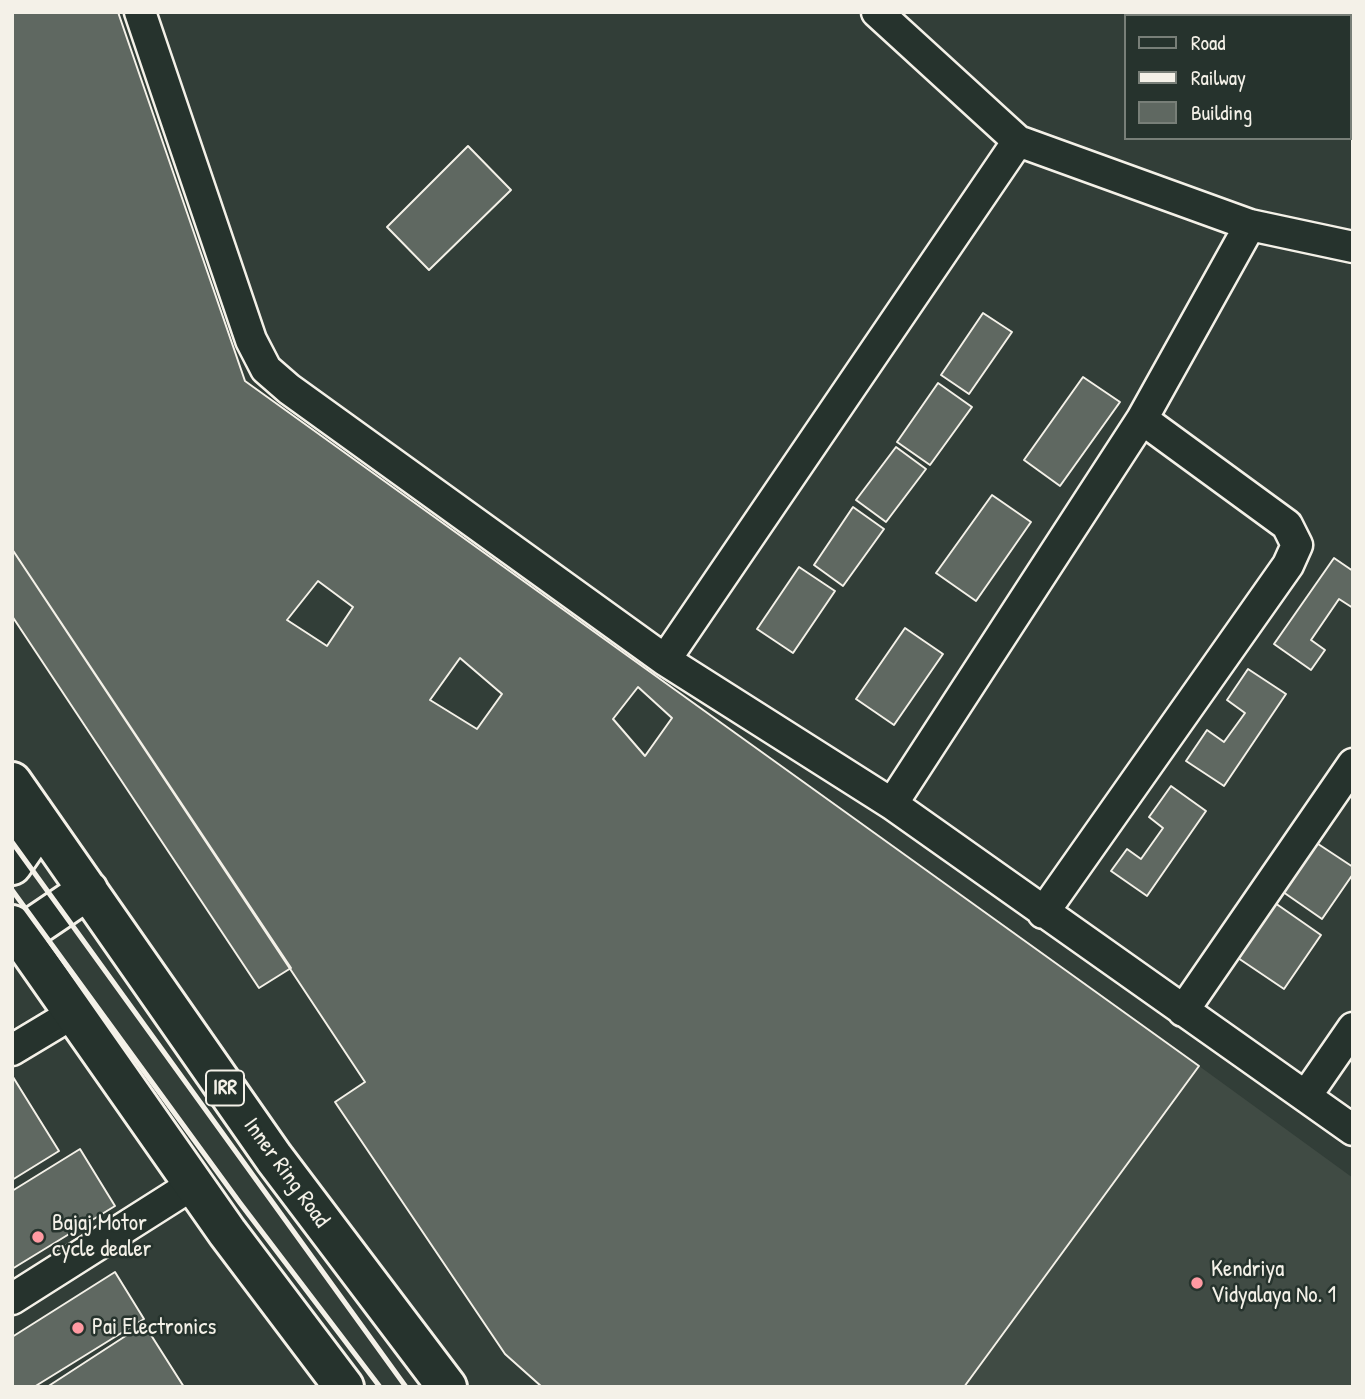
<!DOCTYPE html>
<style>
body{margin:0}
#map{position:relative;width:1365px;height:1399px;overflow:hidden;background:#323e38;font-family:"Patrick Hand",sans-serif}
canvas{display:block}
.frame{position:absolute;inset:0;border:14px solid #f4f1e8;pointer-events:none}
.legend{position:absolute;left:1124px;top:14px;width:228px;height:126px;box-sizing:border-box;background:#26332d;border:2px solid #787f78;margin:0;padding:9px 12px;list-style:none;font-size:21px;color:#f4f1e8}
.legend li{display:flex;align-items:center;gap:14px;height:35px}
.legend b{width:35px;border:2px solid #787f78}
</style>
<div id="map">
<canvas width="1365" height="1399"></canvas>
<div class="frame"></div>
<ul class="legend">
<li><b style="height:9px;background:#26332d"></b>Road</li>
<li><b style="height:9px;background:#f4f1e8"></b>Railway</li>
<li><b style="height:19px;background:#5f6861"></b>Building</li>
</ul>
</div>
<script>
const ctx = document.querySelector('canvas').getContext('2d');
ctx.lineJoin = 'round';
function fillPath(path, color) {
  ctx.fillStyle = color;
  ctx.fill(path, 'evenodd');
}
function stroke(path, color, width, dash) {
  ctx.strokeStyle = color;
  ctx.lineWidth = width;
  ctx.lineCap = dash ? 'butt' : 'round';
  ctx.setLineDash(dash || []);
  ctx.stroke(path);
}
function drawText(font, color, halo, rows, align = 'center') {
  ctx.font = font + ' "Patrick Hand",sans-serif';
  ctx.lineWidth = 5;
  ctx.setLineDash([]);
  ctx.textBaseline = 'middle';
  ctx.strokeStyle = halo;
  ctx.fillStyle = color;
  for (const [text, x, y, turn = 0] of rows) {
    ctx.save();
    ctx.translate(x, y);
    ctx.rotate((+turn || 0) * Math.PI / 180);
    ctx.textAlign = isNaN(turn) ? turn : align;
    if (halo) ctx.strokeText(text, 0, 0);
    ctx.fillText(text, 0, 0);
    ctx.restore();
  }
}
fillPath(new Path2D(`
 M1199,1066L1353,1178V1387H965Z`), '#404b44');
const building = new Path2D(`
 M12,12H118L245,381L1199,1066L964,1387H542L505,1354L335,1102L365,1082L12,549Z
 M468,146L511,190L429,270L387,227Z
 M983,313L1012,332L969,394L941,375Z
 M1083,377L1120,402L1060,486L1024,460Z
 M938,383L972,407L930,465L897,442Z
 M896,447L926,469L886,522L856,500Z
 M992,495L1031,522L976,601L936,573Z
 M853,507L884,529L843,586L814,565Z
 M12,549L291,968L259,988L12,616Z
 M1334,558L1353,571V608L1339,599L1311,640L1325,650L1311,670L1274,644Z
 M799,567L835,591L793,653L757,629Z
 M318,581L353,607L327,646L287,620Z
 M905,628L943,654L894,725L856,699Z
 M460,658L502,694L477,729L430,700Z
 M1248,669L1286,694L1224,786L1186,761L1207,730L1224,742L1245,713L1227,700Z
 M638,687L672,718L645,756L613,719Z
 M1171,786L1206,811L1147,896L1111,871L1127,849L1141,859L1163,828L1149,817Z
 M1306,836L1353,867V874L1322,919L1273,885Z
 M1275,903L1321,935L1284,989L1238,958Z
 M13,1077L59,1151L12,1180V1078Z
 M80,1149L115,1206L12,1269V1191Z
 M115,1272L144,1319L34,1387H12V1337Z
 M144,1324L184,1387H47Z`);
fillPath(building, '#5f6861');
stroke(building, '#f4f1e8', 2);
const minor = new Path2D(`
 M140,12L251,340L266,369L289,389L665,660L892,804L1353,1130
 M877,12L1018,141L1250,225L1353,247
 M665,660L1018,141
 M892,804L1142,419L1250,225
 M1043,913L1288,565L1297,545L1287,525L1142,419
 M1183,1011L1353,764
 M12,1050L72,1014
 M1306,1096L1353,1028
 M12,1299L195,1183`);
const highway = new Path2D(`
 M12,782L274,1158L447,1387
 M12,865L28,842L33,812
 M12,925L227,1232L344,1387
 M20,936L88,890`);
stroke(minor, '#f4f1e8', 35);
stroke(highway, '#f4f1e8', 44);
stroke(minor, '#26332d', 30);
stroke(highway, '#26332d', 38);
stroke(new Path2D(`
 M12,842L406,1387
 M12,890L240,1203L380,1387`), '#f4f1e8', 5);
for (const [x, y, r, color] of [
 [38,1237,7,"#ff9aa2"],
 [1197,1283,7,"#ff9aa2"],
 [78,1328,7,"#ff9aa2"]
]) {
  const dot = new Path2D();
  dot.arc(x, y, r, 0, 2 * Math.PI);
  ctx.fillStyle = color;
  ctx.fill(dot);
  stroke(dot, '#26332d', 2.5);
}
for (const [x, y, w] of [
 [225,1088,38]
]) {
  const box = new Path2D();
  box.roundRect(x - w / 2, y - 17.5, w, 35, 5);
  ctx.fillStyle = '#26332d';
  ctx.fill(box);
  stroke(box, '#f4f1e8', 2);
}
drawText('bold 21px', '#f4f1e8', null, [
 ["IRR",225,1088]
]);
drawText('23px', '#f4f1e8', '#26332d', [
 ["Inner Ring Road",286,1173,54]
]);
drawText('23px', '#f4f1e8', '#26332d', [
 ["Bajaj Motor",52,1224],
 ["cycle dealer",52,1250],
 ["Kendriya",1211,1270],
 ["Vidyalaya No. 1",1211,1296],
 ["Pai Electronics",92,1328]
], 'left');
</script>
